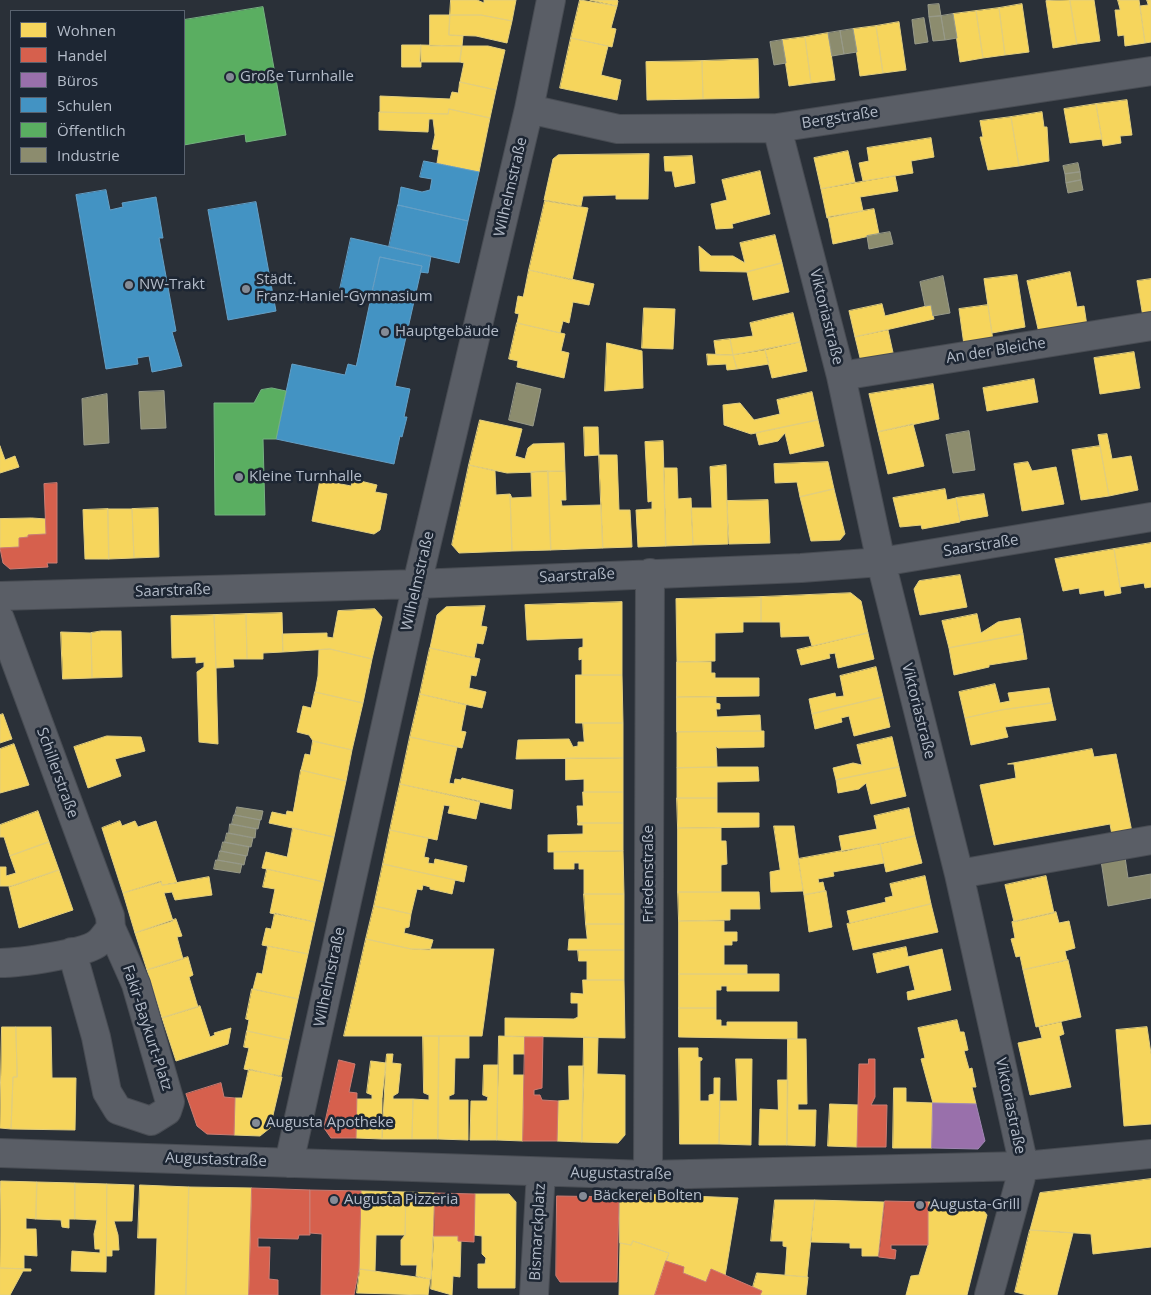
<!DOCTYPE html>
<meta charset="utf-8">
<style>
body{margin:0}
#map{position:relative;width:1151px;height:1295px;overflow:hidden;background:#2a3038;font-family:"Open Sans",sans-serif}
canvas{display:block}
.legend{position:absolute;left:10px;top:10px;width:175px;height:165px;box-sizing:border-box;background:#1d2633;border:1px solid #59626f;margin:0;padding:6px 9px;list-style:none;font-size:15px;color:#b4bcc9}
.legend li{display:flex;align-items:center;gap:10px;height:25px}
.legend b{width:25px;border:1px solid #59626f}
</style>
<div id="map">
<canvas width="1151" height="1295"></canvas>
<ul class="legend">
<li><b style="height:14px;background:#f6d55c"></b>Wohnen</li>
<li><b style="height:14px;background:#d6604d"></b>Handel</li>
<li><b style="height:14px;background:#9970ab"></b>Büros</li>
<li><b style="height:14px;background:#4393c3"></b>Schulen</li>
<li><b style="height:14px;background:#5aae61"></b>Öffentlich</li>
<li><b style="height:14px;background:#8c8c6e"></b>Industrie</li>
</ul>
</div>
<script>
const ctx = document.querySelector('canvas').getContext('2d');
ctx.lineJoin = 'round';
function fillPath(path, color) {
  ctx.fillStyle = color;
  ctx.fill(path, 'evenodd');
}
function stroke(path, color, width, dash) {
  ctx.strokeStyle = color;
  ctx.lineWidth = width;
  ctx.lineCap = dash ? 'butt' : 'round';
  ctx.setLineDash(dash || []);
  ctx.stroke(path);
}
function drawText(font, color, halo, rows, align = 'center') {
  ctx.font = font + ' "Open Sans",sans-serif';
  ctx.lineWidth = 5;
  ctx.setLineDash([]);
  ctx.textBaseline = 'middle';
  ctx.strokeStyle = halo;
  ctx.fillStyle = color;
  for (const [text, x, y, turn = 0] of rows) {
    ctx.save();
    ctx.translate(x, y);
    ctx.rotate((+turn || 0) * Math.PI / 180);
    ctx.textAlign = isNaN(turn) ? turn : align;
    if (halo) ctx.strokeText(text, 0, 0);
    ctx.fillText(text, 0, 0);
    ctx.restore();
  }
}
const homes = new Path2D(`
 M451,0H477L484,3V0H516L512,21L481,15H450Z
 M580,0L617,6L611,28L616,29L612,47L571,38Z
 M590,0H617L618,1L617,6Z
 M1070,0L1077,44L1053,48L1046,1Z
 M1070,0H1094L1100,41L1077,44Z
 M1118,0H1139L1145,43L1125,46L1124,35L1118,36L1115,10H1120Z
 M1147,0H1151V42L1145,43L1140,6L1148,5Z
 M1022,4L1029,52L1005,55L999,8Z
 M999,8L1005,55L983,58L976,11Z
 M976,11L983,58L960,62L953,14Z
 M430,15H450L449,35L463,36L462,46H430Z
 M450,15H481L512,21L507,43L476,36L449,35Z
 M899,22L906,70L883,73L876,26Z
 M876,26L883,73L860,76L853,29Z
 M828,33L835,80L811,83L805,37Z
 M805,37L811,83L789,86L782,40Z
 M571,38L608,46L601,75L621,80L617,100L560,88Z
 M402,45H421V67H402Z
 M421,45L462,46L460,62H420Z
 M462,46H488L505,50L496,90L460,82L464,63L460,62Z
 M758,59L759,98L703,99L702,61Z
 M702,61L703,99L647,100L646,62Z
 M460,82L496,90L490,118L449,109L448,114L380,112V96L450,99L452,92L458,93Z
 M1127,100L1132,135L1120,136L1121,143L1103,146L1096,104Z
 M1096,104L1102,139L1070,143L1064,109Z
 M449,109L490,118L479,172L437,163L439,150L432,149L435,135L433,119H429L428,132L379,130V112L448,114Z
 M1042,112L1044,127H1047L1049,161L1019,166L1011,117Z
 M1011,117L1019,166L988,170L980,137H983L980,121Z
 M931,138L934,157L911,161L913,173L863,181L859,163L869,161L867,148Z
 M848,151L855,182L821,189L814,158Z
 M649,154L648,199H616V195L583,196L581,206L544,200L553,159L558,155Z
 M692,156L695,183L675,187L672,171H665L664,157Z
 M760,171L770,214L732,224L733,228L716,229L711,204L727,200L722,180Z
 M895,176L898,191L860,197L863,211L827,218L821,189Z
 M545,201L588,208L572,280L529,270Z
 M874,209L879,234L833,244L828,217Z
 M775,235L782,263L747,272L700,271L699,246L711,256H733L745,263L740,243Z
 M782,263L789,292L753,300L747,272Z
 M529,270L594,284L589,305L573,302L569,323L563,321L560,333L517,323L519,314L515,313L518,296L523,297Z
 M1070,272L1077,307L1084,306L1087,326L1039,333L1027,281Z
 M1017,275L1025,327L992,333L984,279Z
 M1151,279V316L1143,317L1137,281Z
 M882,304L885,316L931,305L934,319L855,337L849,311Z
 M988,305L993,341L964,345L959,309Z
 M644,308L675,309L673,349L642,348Z
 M793,313L800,342L733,355L730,339L753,336L750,323Z
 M517,323L565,334L561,351L569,353L564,378L517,367L518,361L509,359Z
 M888,330L894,357L861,362L855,337Z
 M730,339L733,355H716L714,341Z
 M800,342L807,371L772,378L765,350Z
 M607,343L642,351L643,388L605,391Z
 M765,350L769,364L737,369L733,355Z
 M1134,352L1140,388L1100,394L1094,358Z
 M707,354L733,355L737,369L727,370L726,364L708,365Z
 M1034,379L1038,402L987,411L983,388Z
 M933,384L939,419L878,432L869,394Z
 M812,392L818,420L751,434L724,425L723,405L740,403L754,420L780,414L777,400Z
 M480,420L522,429L515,456L525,459L528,448L533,444L564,443L565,471L507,473L469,465Z
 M818,420L824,446L790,454L785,433L778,441L759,445L756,433Z
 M913,424L924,466L888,474L878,432Z
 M584,427H598L599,455L585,456Z
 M1107,434L1112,459L1131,456L1138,490L1109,496L1098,435Z
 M663,441L666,546L638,547L636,510L652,509V501L648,502L645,442Z
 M0,446L5,460L15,456L19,467L0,473Z
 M1100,446L1109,496L1081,500L1072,450Z
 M599,455H617L619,510H630L632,547L603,548Z
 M828,462L834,489L800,497L797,482L775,483L774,464Z
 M1028,462L1032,471L1056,467L1064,504L1022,511L1014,464Z
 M469,465L495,471L496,495L510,494L512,551L459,553L452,545Z
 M726,465L728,544L693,545L691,508H712L710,467Z
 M664,468H677L678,499L691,498L693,545L666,546Z
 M548,471L551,550L512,551L510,494L512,498L532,497L531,472Z
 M548,471H565L566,500H561L562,506L601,505L603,548L551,550Z
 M352,479L377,485L375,492L387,494L380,530L374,534L312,521L320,480L351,486Z
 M834,489L845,534L840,540L811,541L800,497Z
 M945,489L947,500L956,498L960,522L922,529L921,525L900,527L893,498Z
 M984,494L988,516L960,521L956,498Z
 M768,500L770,543L729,544L727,501Z
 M158,508L159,557L134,558L132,509Z
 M108,509L109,559H85L83,510Z
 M108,509H132L134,558L109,559Z
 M32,518L46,519V534L28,535V537L19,538V547L0,548V519Z
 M1151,543V587L1145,588L1144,583L1120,587L1114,549Z
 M1114,549L1121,593L1105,596L1104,590L1080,594L1079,588L1063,591L1055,559Z
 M960,575L967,607L920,615L914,589L919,581Z
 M851,593L861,601L868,633L812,646L809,636L781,637L780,622H761V597Z
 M761,597V622H743V632L715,633V661L677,662L676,599Z
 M622,602V675H582V659L579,660V648L583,647V638L527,640L525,605Z
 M485,606L481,626L487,627L483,644L477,643L474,658L430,648L437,615L446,607Z
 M375,609L382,617L372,659L330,649L283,652L282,634L327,633V637L333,638L338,611Z
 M282,613L283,652L263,653V659H247L246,614Z
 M246,614L247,659H233L234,667L216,668L214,615Z
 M977,614L981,633L998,622L1020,618L1023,634L949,648L942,621Z
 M214,615L216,668L218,744L199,742L197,672L204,667V662L196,663V657L172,658L171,616Z
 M101,631H121L122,677L92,678L91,633Z
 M61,632L91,633L92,678L63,679Z
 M868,633L874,659L838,668L835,653L829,654L830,658L801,665L797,650Z
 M1023,634L1027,659L989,665V667L954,675L949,648Z
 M430,648L480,659L476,676L471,675L469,688L486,692L482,708L420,694Z
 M330,649L372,659L363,703L315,692L318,676L319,650Z
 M677,662H711V673H715V678H759V696L677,697Z
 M876,667L883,697L812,714L809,699L835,693L836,697L844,696L840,676Z
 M576,675H622L623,723H576Z
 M995,684L1000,703L1010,701L1008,693L1049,688L1052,703L1001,710L965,718L959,692Z
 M315,692L363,703L352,750L313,741L309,735L297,732L303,706L311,708Z
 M420,694L466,705L461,731L466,732L462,748L410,737Z
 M677,697H716V703L720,704V709H716L717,717L760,715L761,731L677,732Z
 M883,697L890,727L854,736L849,716L841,718L842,722L815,729L812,714Z
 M1052,703L1056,720L1005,727L1008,737L971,745L965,718L1001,710Z
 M3,714L12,739L0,743V715Z
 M583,723H623V758L516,759L518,740L569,739L573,747L578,746V742H584Z
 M761,731H764V747L718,748L716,746L717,767L677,768V732Z
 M107,736L141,737L145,751L115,759L121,776L88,788L74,747Z
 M410,737L457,747L449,783L454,784L455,779L461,780L462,778L513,790L511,809L400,784Z
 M892,737L899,767L836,780L833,768L853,763L862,765L857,745Z
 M313,741L352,750L346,781L301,770L305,754L310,755Z
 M14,744L29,785L0,793V749Z
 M1092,749L1094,757L1116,754L1132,832L1112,835L1110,824L994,845L980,785L1016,778L1014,764H1008Z
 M566,758H623V792H584V779L566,780Z
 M717,767H758L759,781L717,782V798H677V768Z
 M899,767L906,796L871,804L866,783L859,789L838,793L836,780Z
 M301,770L346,781L334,837L269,823L272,812L286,815L287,811L293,812Z
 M400,784L480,801L476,819L448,813L450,806L444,805L437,840L390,830Z
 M583,792H623V823H578L577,806H583Z
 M677,798H717V813H759V827L678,828Z
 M909,808L915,836L842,852L839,836L877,829L874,816Z
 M38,811L49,842L10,856L4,837H0V825Z
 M120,821L122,826L135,821L138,827L156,821L177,883L162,885L161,881L123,893L102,828Z
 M578,823H623V851L548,852V835L583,834V825H578Z
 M774,826H794L803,891L771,892L770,872L780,870Z
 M293,828L334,837L324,882L262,868L266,852L287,857Z
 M678,828H721V841H726L727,864L721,865V892H678Z
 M390,830L428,838L424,857L429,858L428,863L434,864L435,859L467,866L464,882L383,864Z
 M915,836L922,863L886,872L880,844Z
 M49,842L59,870L13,886H0V867H6V876L16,873L10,856Z
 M880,844L884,863L833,872L834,876L818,879L819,883L823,882L825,891L804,895L798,859Z
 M623,851L624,894H584V869H579V863H574V869H554V852Z
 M383,864L455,880L452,894L430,889V887L423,885L422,890L417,889L411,914L374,906Z
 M267,869L324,882L315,922L270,913L275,889L263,887Z
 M59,870L73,910L19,928L9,887Z
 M925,876L931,904L850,923L847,911L886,902L885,898L893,896L890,884Z
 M1046,876L1054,913L1014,922L1005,885Z
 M209,877L212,895L175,900L172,892L164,893L173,921L135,933L123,893L161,882L162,885Z
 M826,891L832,927L809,932L804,895Z
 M678,892H759L760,909H730V920L679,921Z
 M584,894H624V924H586Z
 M931,904L938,932L853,950L847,924Z
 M374,906L411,914L409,927L405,928L404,933L433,940L430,950L411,949L366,939Z
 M1056,912L1059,923L1069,921L1075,948L1065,951L1067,960L1023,970L1020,956L1016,957L1011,939L1015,938L1012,922Z
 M275,913L315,922L308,954L262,945L266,928L271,929Z
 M176,919L182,936L177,937L183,959L147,970L135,933Z
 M679,921H724V932H737V941H732V945H724V965H747V974H679Z
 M586,924H624V950H568L569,939H587Z
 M366,939L411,949H494L482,1036H344Z
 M268,946L308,954L298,999L253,989L257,973L262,974Z
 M906,947L908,957L942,949L951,990L908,1000L907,992L915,990L909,965L877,973L873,954Z
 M578,950H624V980H587V961H579Z
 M188,957L193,975L189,977L198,1007L162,1018L147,970Z
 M1068,960L1081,1017L1036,1027L1023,970Z
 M679,974H779V991H727V986H721V990H716V1008H679Z
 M583,980H624L625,1038L505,1036V1018L574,1019L578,1017V1003H571V993L583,994Z
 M252,989L298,999L289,1040L247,1031L249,1020L246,1019Z
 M200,1006L210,1037L215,1035L214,1033L231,1028L228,1044L176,1061L162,1018Z
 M679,1008H716V1020H721V1026H727V1022H797V1039L679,1037Z
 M957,1020L960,1032H964L968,1050L964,1051L969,1069L972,1068L976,1087H972L976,1104L933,1103L921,1059L925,1058L918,1028Z
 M1061,1022L1064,1034L1059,1036L1071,1087L1030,1095L1018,1043L1042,1038L1039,1027Z
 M2,1027H16L17,1077H13L11,1129L0,1128Z
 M16,1027H51L52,1078H76L75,1130L11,1129L13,1077H17Z
 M1147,1027L1151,1054V1124L1124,1126L1116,1030Z
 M247,1031L289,1040L281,1076L244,1069L249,1048L244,1047Z
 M423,1036H439L438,1139H412L413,1099L429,1100V1095L424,1093Z
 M439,1036H469V1058H455L454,1094L449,1096V1100H468V1140L438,1139Z
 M499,1036L525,1037V1054H513V1075H524L523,1141L497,1140Z
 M584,1037L598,1038L597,1074L625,1075V1135L618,1143L582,1142Z
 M788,1039H806L807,1104H798V1110H816L815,1146L787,1145Z
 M679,1048H698V1057L702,1058V1060L700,1061V1101H709V1095L714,1094V1078H720L719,1144H680Z
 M387,1054H393L392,1063L401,1064L398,1093L393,1096V1099H413L412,1139H382V1099Z
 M736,1059H752L751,1145L719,1144L720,1101H737Z
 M371,1061L386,1063L382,1139L356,1138V1099H372V1095L367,1093Z
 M484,1065H498L497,1140H470L471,1101H487L488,1097L483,1095Z
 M569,1066H584L582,1142L557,1141L558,1101L569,1100Z
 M249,1069L282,1077L270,1128L260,1136L234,1135L235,1098H242Z
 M778,1080H788L787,1145H759L760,1109L778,1110Z
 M894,1088H906V1102L933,1103L932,1148H893Z
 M830,1104L859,1105L857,1147L828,1146Z
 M1151,1179V1247L1093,1254L1091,1234L1030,1230L1040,1193Z
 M1,1181L37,1182L36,1219L26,1218V1229H36L37,1256L24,1255V1269L0,1268Z
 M37,1182L75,1183V1219H69V1228L62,1227L61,1220L36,1219Z
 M75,1183L107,1184L106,1272L71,1271L72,1251L100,1253V1249H95L94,1234L97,1220L75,1219Z
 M107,1184L134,1185L132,1221H114L118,1235L119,1250H112V1256H107Z
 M140,1185L189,1187L186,1295H155L157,1238H138Z
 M189,1187L252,1188L249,1295H186Z
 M361,1191L406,1192L405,1235H376L375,1271L359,1269Z
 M406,1192L435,1193L431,1279L416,1276L417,1265H401V1240L405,1235Z
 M620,1193L738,1198L725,1276L711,1269L706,1282L683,1273L684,1267L666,1261L669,1253L633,1241L631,1245L620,1243Z
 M475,1194H509L516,1202L515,1288H478V1264H485L486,1258L482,1254V1236L474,1235Z
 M775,1200H815L807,1277L785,1275L787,1247L783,1246V1241H771Z
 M815,1200L884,1202L878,1256H862V1248H850V1243L811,1242Z
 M928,1202L978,1203L987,1215L967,1295H906L911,1276L919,1275L928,1245Z
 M1030,1230L1073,1233L1057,1295H1027L1015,1292Z
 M434,1236H458V1241H461L460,1277L453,1276L452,1295L431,1289Z
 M633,1241L669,1253L655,1295H619L620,1243L631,1245Z
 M0,1268L31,1269V1271H23L10,1295H0Z
 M360,1269L430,1279L428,1295L357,1293Z
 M757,1273L808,1277L806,1295H760L762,1291L753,1287Z`);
fillPath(homes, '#f6d55c');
stroke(homes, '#e2ce7d', 1);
const shops = new Path2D(`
 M57,483V563H47L48,567L10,569L3,563L0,548L19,547V538L28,537V535L46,534L44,484Z
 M525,1037H543L542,1088L534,1090V1095H540L542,1100L558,1101L557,1141H523Z
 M869,1059H875V1097L871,1105H887L886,1147H857L859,1064H868Z
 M339,1060L355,1064L349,1092L357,1093L356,1138H331L324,1128Z
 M221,1083L224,1097L235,1098L234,1135L207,1134L197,1126L186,1094Z
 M252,1188L310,1190V1235H299L298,1239L258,1238V1247H270L269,1279L278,1280V1295H249Z
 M310,1190L361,1191L359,1269L354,1295H321L322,1234L310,1233Z
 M435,1193L475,1194L474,1242L458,1241V1236H434Z
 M557,1196L619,1197L617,1282H560L556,1276Z
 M885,1201L928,1202V1245H891V1249L896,1250L895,1259L879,1257Z
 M666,1261L684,1267L683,1273L706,1282L711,1269L762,1291L760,1295H655Z`);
fillPath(shops, '#d6604d');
stroke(shops, '#cc7c72', 1);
const offices = new Path2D(`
 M933,1103L976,1104L985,1141L978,1149L932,1148Z`);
fillPath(offices, '#9970ab');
stroke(offices, '#a187b4', 1);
const schools = new Path2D(`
 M424,161L479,172L468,221L398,205L401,187L422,192L430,190L432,179L420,177Z
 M106,190L110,210L123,207L122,203L156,197L163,238H159L176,331L172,332L182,366L152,372L149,356L137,358L138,364L106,369L76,195Z
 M256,202L276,311L228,320L208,210Z
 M398,205L468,221L459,263L389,247Z
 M351,238L431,256L428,273L420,272L422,266L380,257L370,300L339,294Z
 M380,257L422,266L395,386L410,389L404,417H407L402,437L400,436L394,464L276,439L292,364L345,375L348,364L356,366Z`);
fillPath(schools, '#4393c3');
stroke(schools, '#659fc5', 1);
const public = new Path2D(`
 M263,7L286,135L246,142L245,134L184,145V20Z
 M272,388L286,391L276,439H263L265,515H215L214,403H254L261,390Z`);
fillPath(public, '#5aae61');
stroke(public, '#75b280', 1);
const industry = new Path2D(`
 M939,4L941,16L929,17L928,5Z
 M953,14L957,38L945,40L941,16Z
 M941,16L945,40L933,41L929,17Z
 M924,18L928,42L915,44L912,20Z
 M853,29L857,52L844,54L840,31Z
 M840,31L844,54L832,56L828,33Z
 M782,40L786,63L774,65L770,42Z
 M1078,163L1080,172L1065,174L1063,166Z
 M1080,172L1081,180L1066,183L1065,174Z
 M1081,180L1083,190L1068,193L1066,183Z
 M890,232L893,244L869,249L867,236Z
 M943,276L950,313L933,316L931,305L925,306L920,282Z
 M517,383L541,389L533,426L509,420Z
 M164,391L166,428L141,429L139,392Z
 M107,394L109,443L84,445L82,399Z
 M969,431L975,470L953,473L946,435Z
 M237,807L263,811L261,820L235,815Z
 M234,815L260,820L258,829L232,824Z
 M230,824L256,829L255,838L229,833Z
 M227,833L253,838L251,847L225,842Z
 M223,842L249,847L247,856L221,851Z
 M1124,850L1128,878L1151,874V898L1108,906L1100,854Z
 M220,851L246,856L244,865L218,860Z
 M216,860L242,864L240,873L214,869Z`);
fillPath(industry, '#8c8c6e');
stroke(industry, '#989a89', 1);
const minor = new Path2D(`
 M529,109L618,129L777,128L1151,71
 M777,128L841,376L881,562L959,874L1024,1166L989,1295
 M841,376L1151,326
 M0,596L417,584L801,568L881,562L1151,517
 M0,619L110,916L111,928L136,984L170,1102L167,1111L151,1121L118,1110L107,1092L96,1037L72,952
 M959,874L1151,840
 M0,963C18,963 85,954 98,943C103,939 107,932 111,928
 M0,1153L648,1175L1024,1166L1151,1154
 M289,1163L417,584L529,109L551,0
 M648,1175L650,573
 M534,1295L541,1172`);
stroke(minor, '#484c53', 30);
stroke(minor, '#5a5e66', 28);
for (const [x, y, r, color] of [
 [230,77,5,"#848b96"],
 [129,285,5,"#848b96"],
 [246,289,5,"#848b96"],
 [385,332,5,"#848b96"],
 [239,477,5,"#848b96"],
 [256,1123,5,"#848b96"],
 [583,1196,5,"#848b96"],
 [334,1200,5,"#848b96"],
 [920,1205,5,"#848b96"]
]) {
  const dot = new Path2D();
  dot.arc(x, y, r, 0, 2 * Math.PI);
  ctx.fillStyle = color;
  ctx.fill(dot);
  stroke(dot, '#1d2633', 2);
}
drawText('15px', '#b4bcc9', '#1d2633', [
 ["Große Turnhalle",240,77],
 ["Städt.",256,280],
 ["Franz-Haniel-Gymnasium",256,297],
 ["NW-Trakt",139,285],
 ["Hauptgebäude",395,332],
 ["Kleine Turnhalle",249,477],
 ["Augusta Apotheke",266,1123],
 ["Bäckerei Bolten",593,1196],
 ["Augusta Pizzeria",344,1200],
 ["Augusta-Grill",930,1205]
], 'left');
drawText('15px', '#b4bcc9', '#1d2633', [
 ["Bergstraße",840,118,-9],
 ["Wilhelmstraße",511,187,-77],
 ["Viktoriastraße",826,317,76],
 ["An der Bleiche",996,351,-9],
 ["Saarstraße",981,546,-9],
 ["Saarstraße",577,576,-3],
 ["Wilhelmstraße",418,581,-77],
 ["Saarstraße",173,591,-2],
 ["Viktoriastraße",918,711,76],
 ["Schillerstraße",57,773,70],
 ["Friedenstraße",649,874,-90],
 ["Wilhelmstraße",330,977,-78],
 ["Fakir-Baykurt-Platz",147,1028,72],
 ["Viktoriastraße",1010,1106,78],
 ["Augustastraße",216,1160,2],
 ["Augustastraße",621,1174,1],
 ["Bismarckplatz",538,1232,-87]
]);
</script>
